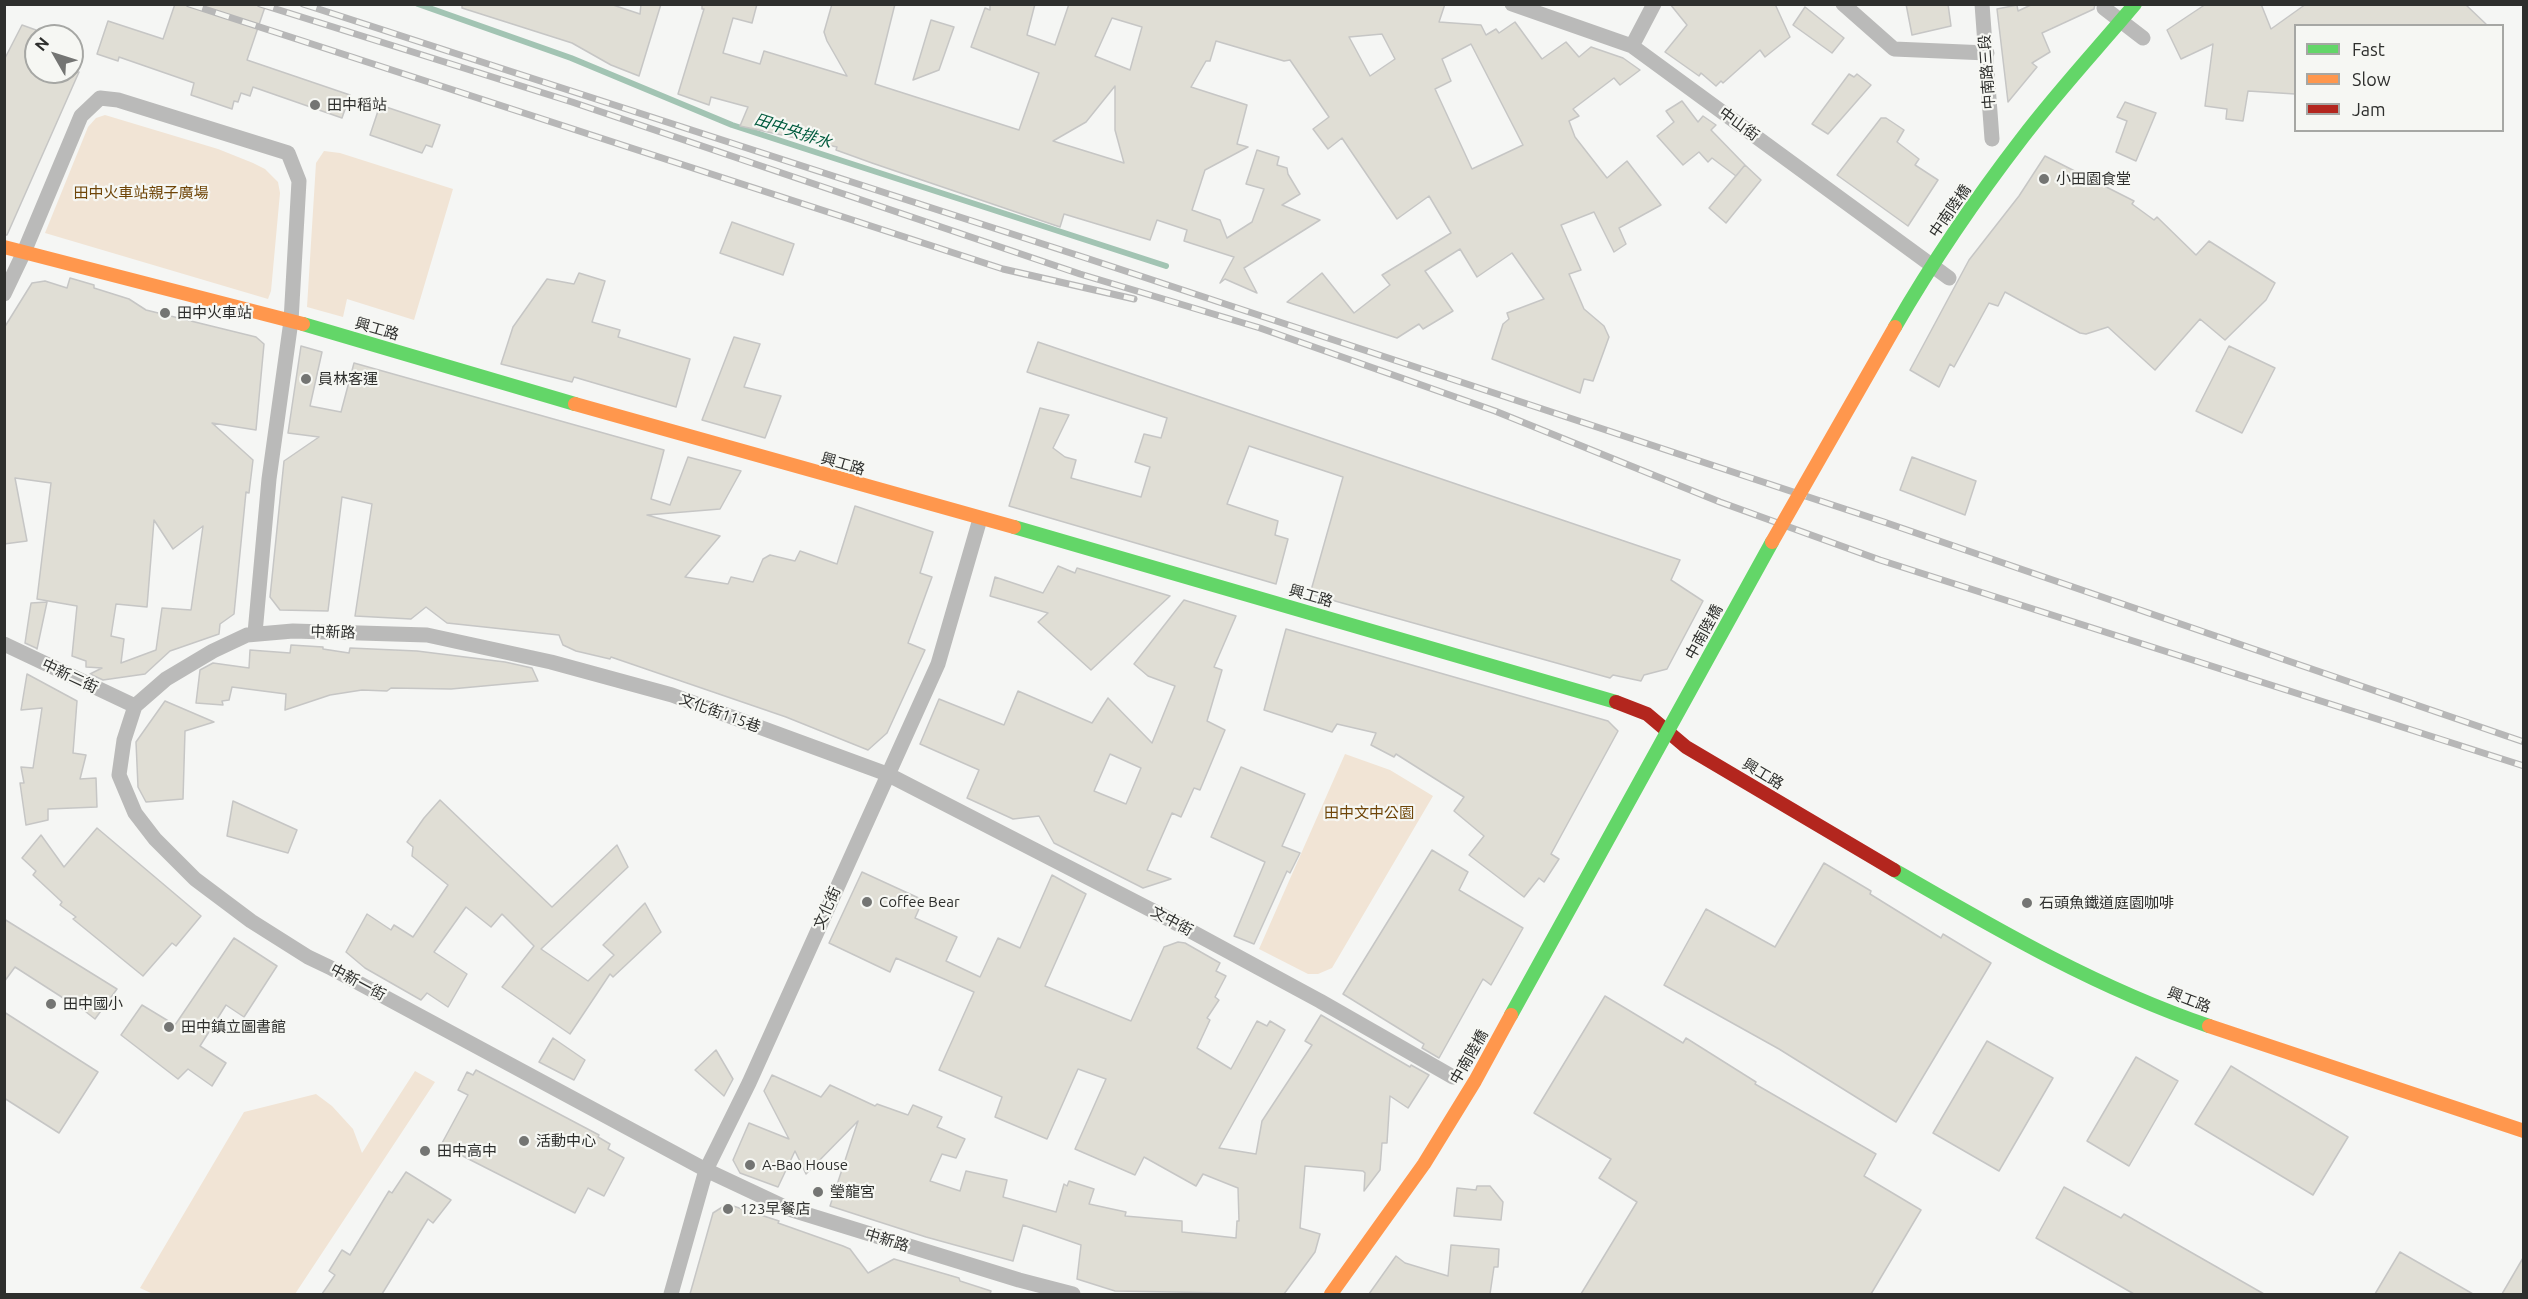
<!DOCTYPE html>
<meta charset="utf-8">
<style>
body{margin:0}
#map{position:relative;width:2528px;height:1299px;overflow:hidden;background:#f5f6f4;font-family:Ubuntu,sans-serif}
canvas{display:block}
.frame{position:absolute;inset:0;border:6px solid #2e2f2d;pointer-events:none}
.legend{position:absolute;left:2294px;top:24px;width:210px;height:108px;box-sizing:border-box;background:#f6f7f3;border:2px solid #a6a7a4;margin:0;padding:8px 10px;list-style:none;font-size:18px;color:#2e2f2d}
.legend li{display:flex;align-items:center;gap:12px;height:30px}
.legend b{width:30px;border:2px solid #a6a7a4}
.north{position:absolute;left:24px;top:24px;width:60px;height:60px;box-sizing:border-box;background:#f6f7f3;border:2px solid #a6a7a4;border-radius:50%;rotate:309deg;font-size:16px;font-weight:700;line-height:24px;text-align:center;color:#2e2f2d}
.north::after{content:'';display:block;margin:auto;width:21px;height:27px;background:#747573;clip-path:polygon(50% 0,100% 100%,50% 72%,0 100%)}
</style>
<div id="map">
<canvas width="2528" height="1299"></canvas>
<div class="frame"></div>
<ul class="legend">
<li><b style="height:8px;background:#63d668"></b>Fast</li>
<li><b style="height:8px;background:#ff974d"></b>Slow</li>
<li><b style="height:8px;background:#b3261e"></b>Jam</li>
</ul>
<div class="north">N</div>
</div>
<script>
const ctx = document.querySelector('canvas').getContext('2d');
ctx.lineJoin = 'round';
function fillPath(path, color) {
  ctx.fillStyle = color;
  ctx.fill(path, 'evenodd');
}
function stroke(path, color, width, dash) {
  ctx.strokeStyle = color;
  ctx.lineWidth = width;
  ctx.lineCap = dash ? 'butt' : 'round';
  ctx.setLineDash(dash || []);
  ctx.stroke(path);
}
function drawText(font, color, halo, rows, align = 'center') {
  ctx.font = font + ' Ubuntu,"Noto Sans TC",sans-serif';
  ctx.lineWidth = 4.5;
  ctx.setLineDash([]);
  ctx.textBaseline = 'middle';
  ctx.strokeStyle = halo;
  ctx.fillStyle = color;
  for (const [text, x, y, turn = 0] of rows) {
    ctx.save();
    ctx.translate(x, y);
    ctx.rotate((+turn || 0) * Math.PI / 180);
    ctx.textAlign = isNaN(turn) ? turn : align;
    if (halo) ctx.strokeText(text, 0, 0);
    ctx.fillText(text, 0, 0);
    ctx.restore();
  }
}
fillPath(new Path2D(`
 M105,115L218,149L253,163L265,169L278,182L280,193L271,291L268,299L45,233L88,127L96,118Z
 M324,151L340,153L453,189L414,320L347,299L343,317L307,307L316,163Z
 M1345,754L1390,770L1433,796L1332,968L1318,974H1308L1259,949Z
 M415,1071L435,1082L295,1294H153L140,1288L244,1112L316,1094L332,1106L353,1129L362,1153Z`), '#f1e4d5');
stroke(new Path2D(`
 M418,4L571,58L732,125L1166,266`), '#a2c4b3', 6);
const building = new Path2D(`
 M175,4H266L247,60L350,95L342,118L253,87L250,96L241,93L238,102L234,101L232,109L191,95L194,83L119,57L118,61L97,54L108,21L163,39Z
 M462,4H610L640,14L641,4H661L639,76L611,65L572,43L462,8Z
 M702,4H757L752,23L733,18L723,53L760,64L764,51L847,76L827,41L824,32L832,4H895L875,84L1019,130L1039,73L971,47L985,8L990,10V4H1035L1027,35L1055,45L1069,4H1445L1439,22L1481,25L1486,35L1496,29L1499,33L1515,22L1542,59L1566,42L1579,57L1591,47L1623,58L1640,70L1620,85L1614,78L1573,109L1579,116L1569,121L1575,137L1607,178L1627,161L1661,205L1619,228L1626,244L1614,252L1594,212L1561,225L1581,270L1569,274L1584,309L1604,326L1609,337L1593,381L1584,379L1580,393L1492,359L1503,324L1509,319L1507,313L1544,299L1512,253L1477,277L1460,249L1425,271L1453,311L1423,329L1419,324L1397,338L1287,302L1322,273L1354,313L1390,285L1382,275L1451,233L1429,196L1397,219L1342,138L1328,149L1313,129L1329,117L1290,60L1284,61L1216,41L1210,61H1206L1191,87L1247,105L1237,144L1248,147L1205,170L1192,210L1220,220L1227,238L1252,222L1264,189L1246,184L1257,150L1279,157L1277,165L1287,168L1288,174L1300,194L1282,205L1320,220L1244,268L1257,293L1225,279L1220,283L1234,257L1184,241L1187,230L1157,220L1150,240L1064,214L1060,227L872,163L836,150L837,147L740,126L748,107L711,97L709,105L678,94L704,9H702ZM1112,18L1142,27L1130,70L1095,56ZM1382,34L1395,59L1370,76L1349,37ZM1471,44L1523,145L1472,169L1435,89L1451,81L1442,59ZM1115,86V130L1124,163L1053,141L1086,122Z
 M1670,4H1775L1790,37L1765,57L1760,50L1723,83L1721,81L1716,86L1701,73L1699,76L1665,52L1687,25Z
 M1906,4H1948L1951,26L1912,35Z
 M2033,4H2095L2094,9L2042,33L2050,52L2032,63L2037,67L2008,102L1997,9L2017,5L2018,11Z
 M2206,4H2261L2271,29L2306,4H2465L2488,26H2295V94L2248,91L2243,121L2226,119L2227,109L2205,106L2213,44L2181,59L2167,30Z
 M1805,7L1844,38L1832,53L1793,25Z
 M931,20L954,27L939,70L913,80Z
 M22,25L36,30V72H79L7,235H4V60Z
 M1849,74L1854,77L1857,74L1871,85L1828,134L1812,124Z
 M1682,101L1698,122L1703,116L1716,125L1711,130L1745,165L1736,176L1712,158L1708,162L1699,152L1683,165L1657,136L1674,122L1666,111Z
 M2125,102L2156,113L2136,161L2116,152L2127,121L2117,117Z
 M380,105L440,125L432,147L426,145L422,153L370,135Z
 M1881,118H1886L1904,130L1897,142L1919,159L1915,165L1938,180L1908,226L1837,175Z
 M2045,156L2134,201L2132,204L2154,220L2157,217L2196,255L2209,241L2275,283L2266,300L2225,340L2200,319L2155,370L2108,327L2086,334L2080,333L2005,292L1998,306L1989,303L1954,367L1950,364L1939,387L1910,370L1969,260L2019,196Z
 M1745,165L1761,180L1726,223L1709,208Z
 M732,222L794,244L783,275L720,253Z
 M579,273L605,281L592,322L620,330L618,337L690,359L676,407L574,377L572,382L501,364L513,327L547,279L574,284Z
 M70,278L94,285V288L129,299L146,310L256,337L264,344L256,430L212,423L253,460L249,493L246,492L234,614L220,624L219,634L170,651L145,674L103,680L90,674L102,668L86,667V661L72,656L77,606L37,599L51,483L15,478L27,541L4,544V328L32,283L45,281L67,288ZM154,520L173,549L203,526L191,610L162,608L156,650L121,663L124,639L111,636L116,604L147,607Z
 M734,337L760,344L744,387L781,396L765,438L702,420Z
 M1038,342L1680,560L1671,580L1703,601L1667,669L1644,675L1641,681L1613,675L1610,678L1310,594L1343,477L1249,446L1227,504L1278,521L1275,535L1288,539L1276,584L1009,506L1040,408L1069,415L1053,448L1065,457L1076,460L1071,478L1141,497L1150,467L1135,462L1144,434L1161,438L1167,418L1027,372Z
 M301,346L322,352L310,406L341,412L354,363L664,450L651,499L670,505L688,457L741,471L720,509L647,515L720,536L685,577L728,584L731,577L753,582L763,559L770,555L795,561L800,551L837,564L855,506L933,532L920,573L932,577L908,643L925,650L887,733L868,750L786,717L611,657L610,659L576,651L563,645L559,635L447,623L426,607L411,619L355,616L372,504L342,497L328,611L280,610L270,597L284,461L319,437L288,433Z
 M2229,346L2275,368L2242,433L2196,411Z
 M1912,457L1976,481L1965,515L1900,490Z
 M1058,566L1075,573L1077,568L1170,596L1091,670L1038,622L1048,613L990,596L995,577L1043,593Z
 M1184,600L1236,616L1214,667L1222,670L1207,721L1225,730L1200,790L1194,788L1181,817L1172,813L1147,870L1171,879L1143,888L1054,843L1039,816L1013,819L967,798L979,770L920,744L939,699L1004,725L1018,691L1092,723L1108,698L1152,743L1175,686L1148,676L1134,664ZM1110,754L1141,768L1126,804L1094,791Z
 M47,602L37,649L36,648L25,643L31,603Z
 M1286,629L1608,721L1618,731L1551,854L1559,859L1544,882L1539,878L1524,897L1469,855L1484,836L1454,811L1464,797L1396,754L1394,757L1371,745L1376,733L1337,724L1332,732L1264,710Z
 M291,645L323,647V649L349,653L350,648L417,651L505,662L532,668L538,681L451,689L391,688L387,691L362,690L330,695L285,710L286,694L232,687L229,700L222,701L223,705L196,703L200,670L213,663L249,668L250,650L290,653Z
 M27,674L77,701L73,753L86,755L80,779L96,778L97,807L48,809V820L26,825L20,783H24L21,767L33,768L42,708L21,710Z
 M165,701L214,722L185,731L183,799L146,802L138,787L136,742Z
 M1241,767L1305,794L1282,846L1300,853L1290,873L1287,871L1254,944L1234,936L1265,862L1211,837Z
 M440,800L552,907L617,845L628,867L541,949L588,981L614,955L603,945L645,903L661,932L613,977L610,974L570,1034L502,987L534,946L502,914L491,927L466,907L434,952L467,974L448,1007L427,993L421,1000L365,968L346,952L367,914L391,930L394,925L413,937L448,885L412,856L413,847L407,842L424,818Z
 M233,801L297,830L288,853L227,836Z
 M97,828L201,916L176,946L172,943L143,976L73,919L76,917L60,905L62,902L33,875L36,871L22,858L41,835L64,867Z
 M1432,850L1468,872L1459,890L1523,928L1491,985L1483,979L1439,1058L1422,1048L1424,1044L1343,994Z
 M1824,863L1871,891L1870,894L1941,938L1943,934L1991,963L1896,1122L1779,1049L1664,985L1706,909L1775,947Z
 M862,872L923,900L915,918L957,937L946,961L980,977L998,938L1020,948L1052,875L1086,894L1045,986L1131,1021L1164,947L1178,942L1185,943L1220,963L1216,971L1226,976L1215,997L1219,1000L1207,1018L1210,1020L1197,1048L1231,1069L1257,1021L1267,1026L1270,1021L1285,1030L1219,1148L1256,1154L1262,1121L1312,1045L1305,1041L1321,1015L1410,1067L1411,1065L1429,1075L1408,1108L1390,1096L1387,1143H1382L1380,1170L1364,1191L1365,1173L1363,1171L1305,1166L1300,1228L1320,1234L1315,1252L1284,1294L1115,1291L1077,1279L1081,1245L1023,1225L1013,1261L926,1237L830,1206L858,1121L806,1174L795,1151L778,1187L740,1173L733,1160L749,1123L789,1139L764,1091L772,1075L821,1097L830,1085L875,1106L877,1104L908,1115L913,1105L942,1117L937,1127L965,1139L956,1158L942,1154L930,1181L960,1191L966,1171L1007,1180L1003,1197L1056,1212L1064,1184L1067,1186L1069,1181L1094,1189L1089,1204L1126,1212L1125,1216L1182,1221V1232L1236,1238L1237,1221H1239L1238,1188L1203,1174L1196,1186L1144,1157L1135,1175L1075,1149L1106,1079L1078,1069L1047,1139L995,1117L1002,1097L939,1070L974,992L896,958L890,972L829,943Z
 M4,919L117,989L95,1019L72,1001L71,1003L15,967L4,982Z
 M234,938L277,966L244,1017L226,1005L200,1046L226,1063L212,1086L188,1069L178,1079L121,1035L142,1005L175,1025Z
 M1605,996L1683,1043L1686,1038L1756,1082L1755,1084L1876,1154L1864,1176L1921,1210L1871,1294H1581L1637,1202L1599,1178L1611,1159L1534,1113Z
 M4,1012L98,1072L59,1133L4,1098Z
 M553,1038L585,1060L574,1080L539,1062Z
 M1987,1041L2053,1078L1999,1171L1933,1133Z
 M716,1050L733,1079L724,1096L695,1070Z
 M2136,1057L2178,1081L2129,1166L2087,1141Z
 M2231,1066L2348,1137L2313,1195L2195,1124Z
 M476,1070L599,1135L598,1137L610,1144L608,1149L624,1158L604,1196L588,1188L575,1213L441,1145L468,1095L458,1090L467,1072L473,1075Z
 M406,1172L451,1200L433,1223L428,1219L382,1294H322L335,1275L329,1271L342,1250L350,1255L389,1191L392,1193Z
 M1477,1186H1490L1503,1202L1501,1220L1454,1216L1457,1188L1476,1190Z
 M2064,1187L2121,1218L2124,1214L2264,1294H2134L2036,1238Z
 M727,1204L779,1221L778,1223L843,1246L850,1249L868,1273L894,1259L959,1278L960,1281L991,1291L990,1294H690L713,1213Z
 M1451,1245L1499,1249L1498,1267H1494L1490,1294H1369L1396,1256L1405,1263L1448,1276Z
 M2400,1252L2473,1294H2375Z
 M2523,1258V1294H2502Z`);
fillPath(building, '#e0ded5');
stroke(building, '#c6c6c5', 1.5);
stroke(new Path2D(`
 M1512,4L1632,46L1949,278
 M1843,4L1894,49L1987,53
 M1982,4L1992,139
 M2104,8L2143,38
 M1632,46L1654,4
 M4,294L24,252L81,116L100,98L118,100L288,153L299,181L291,321L269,479L255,633
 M4,644L135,706
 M671,1294L706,1170L749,1083L938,664L980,519
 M1073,1294L1019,1280L789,1209L706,1170L329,967L308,957L251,921L195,879L155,839L135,813L119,775L124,740L135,706L166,679L213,651L247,635L293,631L427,635L551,662L672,695L887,774L1161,915L1320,1001L1453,1077`), '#babab9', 15);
stroke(new Path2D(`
 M303,324L575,404
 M1014,527L1616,702
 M1894,870C1996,929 2097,988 2209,1026`), '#63d668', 14);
stroke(new Path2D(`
 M4,247L303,324
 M575,404L1014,527
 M2209,1026L2524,1131`), '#ff974d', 14);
stroke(new Path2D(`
 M1616,702L1647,714L1686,747L1894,870`), '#b3261e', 14);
const rail = new Path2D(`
 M189,4L1003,269L1134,299
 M260,4L572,102L1080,274L1260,328L1495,411L1720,502L1880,560L2524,766
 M303,4L1086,258L1884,522L2524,742`);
stroke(rail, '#b7b7b7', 7);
stroke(rail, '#f6f7f3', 4.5, [14]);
stroke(new Path2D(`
 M1895,327C1933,261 1976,198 2023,137C2058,91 2098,48 2135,4
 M1511,1015L1772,542`), '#63d668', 14);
stroke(new Path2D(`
 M1772,542L1895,327
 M1331,1294L1424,1164L1475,1081L1511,1015`), '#ff974d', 14);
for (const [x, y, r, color] of [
 [315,105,6,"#747573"],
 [2044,179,6,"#747573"],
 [165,313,6,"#747573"],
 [306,379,6,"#747573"],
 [867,902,6,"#747573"],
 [2027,903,6,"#747573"],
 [51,1004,6,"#747573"],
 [169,1027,6,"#747573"],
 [524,1141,6,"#747573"],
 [425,1151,6,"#747573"],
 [750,1165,6,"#747573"],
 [818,1192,6,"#747573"],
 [728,1209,6,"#747573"]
]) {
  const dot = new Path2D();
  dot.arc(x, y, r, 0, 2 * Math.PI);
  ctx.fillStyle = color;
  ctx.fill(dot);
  stroke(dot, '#f6f7f3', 2);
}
drawText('15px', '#2e2f2d', '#f6f7f3', [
 ["中南路三段",1987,72,-94],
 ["中山街",1739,124,36],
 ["中南陸橋",1950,211,-55],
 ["興工路",377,329,16],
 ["興工路",843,464,16],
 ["興工路",1311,596,16],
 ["中新路",333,632,2],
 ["中南陸橋",1704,632,-61],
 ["中新二街",70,676,25],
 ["文化街115巷",720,713,20],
 ["興工路",1763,774,31],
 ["文化街",827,908,-66],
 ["文中街",1172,921,28],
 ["中新一街",358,982,28],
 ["興工路",2189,1000,21],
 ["中南陸橋",1469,1057,-60],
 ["中新路",887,1240,17]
]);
drawText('15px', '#2e2f2d', '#f6f7f3', [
 ["田中稻站",327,105],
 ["小田園食堂",2056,179],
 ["田中火車站",177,313],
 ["員林客運",318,379],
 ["Coffee Bear",879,902],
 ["石頭魚鐵道庭園咖啡",2039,903],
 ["田中國小",63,1004],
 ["田中鎮立圖書館",181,1027],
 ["活動中心",536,1141],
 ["田中高中",437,1151],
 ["A-Bao House",762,1165],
 ["瑩龍宮",830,1192],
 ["123早餐店",740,1209]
], 'left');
drawText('15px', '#6f4508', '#f6f7f3', [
 ["田中火車站親子廣場",141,193],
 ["田中文中公園",1369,813]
]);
drawText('italic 16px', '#005b3e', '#f6f7f3', [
 ["田中央排水",793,131,18]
]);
</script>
